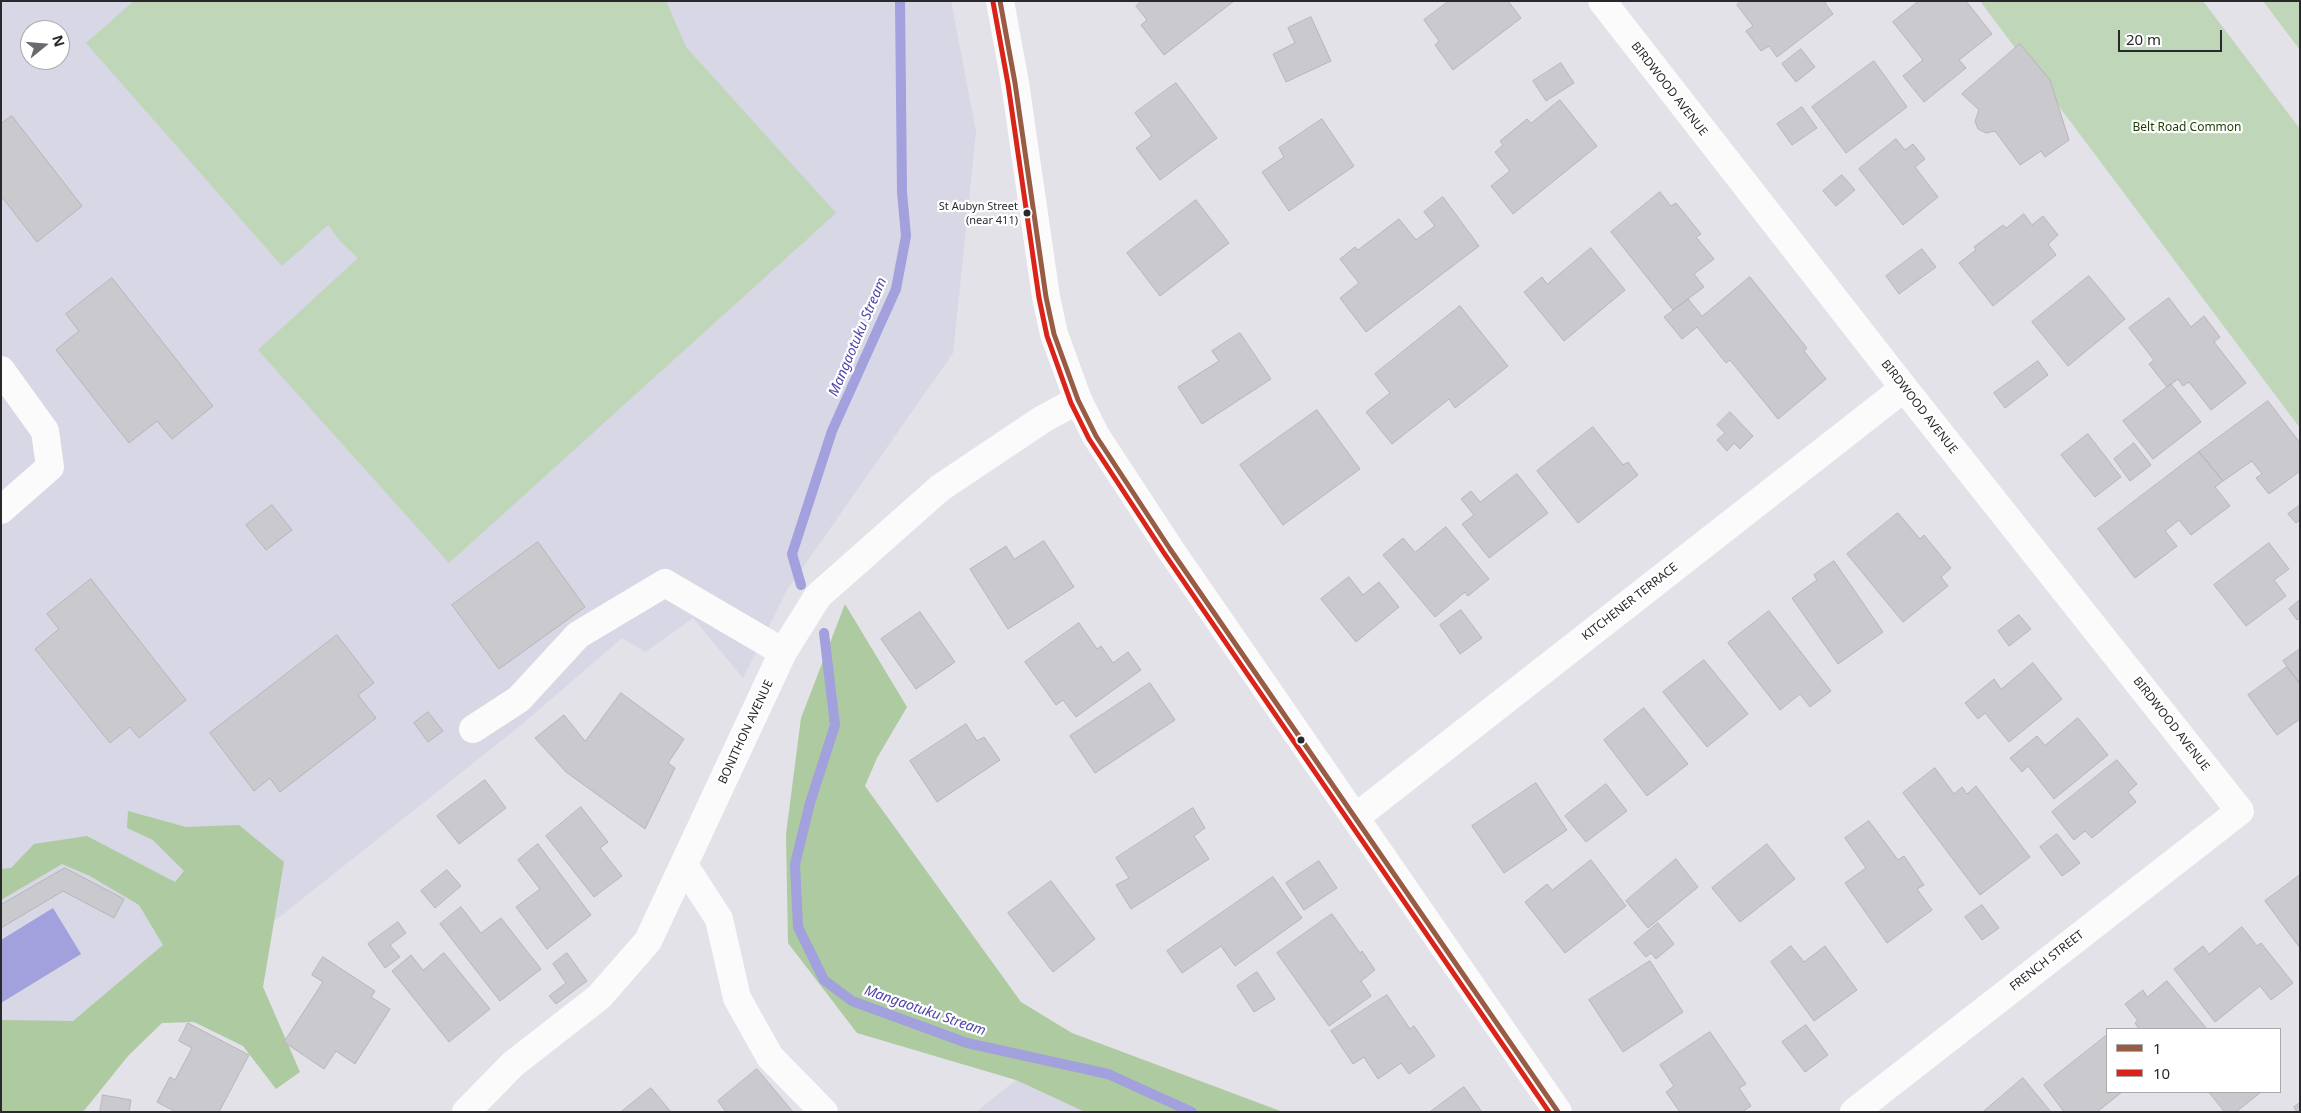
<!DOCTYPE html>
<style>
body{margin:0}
#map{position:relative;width:2301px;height:1113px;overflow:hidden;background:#e2e2e8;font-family:"Noto Sans",sans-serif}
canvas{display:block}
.frame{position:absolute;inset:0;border:2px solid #29292d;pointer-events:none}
.legend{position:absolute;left:2106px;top:1028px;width:175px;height:65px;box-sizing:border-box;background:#fff;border:1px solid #a9a9ab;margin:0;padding:6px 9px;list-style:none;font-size:15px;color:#29292d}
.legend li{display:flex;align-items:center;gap:10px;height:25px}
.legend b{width:25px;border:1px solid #a9a9ab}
.north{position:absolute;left:20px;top:20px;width:50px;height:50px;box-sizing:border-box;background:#fff;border:1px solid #a9a9ab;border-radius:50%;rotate:73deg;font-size:14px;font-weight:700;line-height:20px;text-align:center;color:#29292d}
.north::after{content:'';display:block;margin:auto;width:18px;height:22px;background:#6a6a6e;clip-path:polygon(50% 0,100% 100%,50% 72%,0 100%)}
.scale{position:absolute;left:2118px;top:30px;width:104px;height:22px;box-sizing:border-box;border:2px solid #29292d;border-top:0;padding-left:6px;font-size:15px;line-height:18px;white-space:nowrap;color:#29292d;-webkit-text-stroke:4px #fff;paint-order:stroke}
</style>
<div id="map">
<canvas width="2301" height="1113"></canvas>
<div class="frame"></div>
<ul class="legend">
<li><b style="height:6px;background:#985c44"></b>1</li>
<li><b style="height:6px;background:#da241a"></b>10</li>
</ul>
<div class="north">N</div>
<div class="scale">20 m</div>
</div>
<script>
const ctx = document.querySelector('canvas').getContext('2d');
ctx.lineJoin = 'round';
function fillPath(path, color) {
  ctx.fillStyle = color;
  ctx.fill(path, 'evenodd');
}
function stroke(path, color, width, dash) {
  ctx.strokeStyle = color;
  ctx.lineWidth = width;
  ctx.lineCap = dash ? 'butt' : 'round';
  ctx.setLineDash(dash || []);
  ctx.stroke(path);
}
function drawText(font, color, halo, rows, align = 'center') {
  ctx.font = font + ' "Noto Sans",sans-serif';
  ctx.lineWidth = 4.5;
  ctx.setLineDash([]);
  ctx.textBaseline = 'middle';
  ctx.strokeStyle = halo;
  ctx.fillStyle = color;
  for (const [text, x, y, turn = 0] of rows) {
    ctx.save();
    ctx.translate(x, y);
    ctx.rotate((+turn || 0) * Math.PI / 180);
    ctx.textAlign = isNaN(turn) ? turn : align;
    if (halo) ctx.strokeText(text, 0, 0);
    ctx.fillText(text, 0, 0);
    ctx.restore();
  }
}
fillPath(new Path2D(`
 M1,1H951L976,132L953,353L787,590L743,678L693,618L645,652L622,638L521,725L34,1112H1ZM30,30H60V60H30Z
 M1016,1080L1085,1112H976Z`), '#d7d7e5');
fillPath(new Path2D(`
 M134,1H666L686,47L836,213L449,563L258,350L358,258L341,242L328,225L282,266L86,43Z
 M1980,1H2203L2300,129V428Z
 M2263,1H2300V50Z`), '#c0d6b8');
fillPath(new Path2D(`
 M845,604L907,707L877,758L865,786L1021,1002L1072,1033L1283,1112H1085L1016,1080L857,1033L788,943L786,834L801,718Z
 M128,811L186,827L239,825L284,862L263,987L300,1072L276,1089L243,1046L194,1022L162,1023L128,1056L83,1112H1V1020L73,1021L163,945L139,905L90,876L62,864L1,900V869L11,868L34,844L87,836L175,882L184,871L153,840L127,828Z`), '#adcaa0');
fillPath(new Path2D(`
 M53,908L81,954L1,1003V940Z`), '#a2a0dd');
stroke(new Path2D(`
 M801,585L792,554L832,431L896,289L906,236L902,192L900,1
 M824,633L835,725L810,803L795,864L798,927L824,980L852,1001L967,1043L1108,1074L1192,1112`), '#a2a0dd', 10);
const building = new Path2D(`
 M1142,1H1234L1164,55L1141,25L1147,20L1136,6Z
 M1449,1H1508L1521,18L1453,70L1435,45L1439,41L1424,20Z
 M1741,1H1827L1825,3L1833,14L1777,57L1769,46L1761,51L1746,31L1753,26L1737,5Z
 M1919,1H1966L1992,34L1959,60L1966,68L1924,102L1903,76L1923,60L1893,22Z
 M1311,17L1331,61L1286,82L1273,54L1295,43L1288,28Z
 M2020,44L2050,80L2069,140L2045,157L2041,151L2020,165L1995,131L1986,133L1978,129L1975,121L1979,110L1962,94Z
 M1801,49L1815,67L1796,82L1782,64Z
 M1874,61L1907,107L1846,153L1812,107Z
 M1561,63L1574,83L1546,101L1533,81Z
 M1176,83L1217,138L1160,180L1136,148L1152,136L1135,113Z
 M1560,100L1597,146L1513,214L1491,186L1510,171L1495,152L1503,145L1500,141L1527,119L1531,123Z
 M1802,107L1817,128L1792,145L1777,124Z
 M12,116L82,206L37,242L1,196V124Z
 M1322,119L1354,166L1289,211L1262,172L1284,157L1279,148Z
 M1896,139L1905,150L1913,144L1925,159L1915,167L1938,197L1903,225L1859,169Z
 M1842,175L1855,190L1836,206L1823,191Z
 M1660,192L1671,206L1676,203L1701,234L1696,237L1714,259L1694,274L1704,287L1673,310L1611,232Z
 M1443,197L1479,246L1366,332L1340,298L1359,283L1340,259L1355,247L1358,250L1399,219L1416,240L1435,226L1424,212Z
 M1196,200L1229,243L1160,296L1127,253Z
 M2024,214L2032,225L2043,216L2058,235L2048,244L2056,255L1993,306L1959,263L1976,250L1974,247L2003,225L2006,228Z
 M1591,248L1625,290L1564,341L1524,292L1542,277L1547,284Z
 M1922,249L1936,267L1899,294L1886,276Z
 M2089,276L2125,319L2068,366L2032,322Z
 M1750,277L1807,348L1804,351L1826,379L1778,419L1730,360L1726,363L1697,327L1682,339L1664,317L1688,299L1702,316Z
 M112,278L213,406L172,439L157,421L129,443L56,350L79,331L66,314Z
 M2169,298L2191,327L2204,316L2220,337L2214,342L2246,383L2211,410L2189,382L2183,386L2178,379L2167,387L2149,364L2154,360L2129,328Z
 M1460,306L1508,366L1455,408L1449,399L1392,444L1366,412L1390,393L1375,374Z
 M1240,333L1271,379L1202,424L1178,387L1219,361L1212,351Z
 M2038,361L2048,375L2005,408L1994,393Z
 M2171,384L2201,422L2153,459L2123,421Z
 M2268,401L2300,443V471L2269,494L2256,478L2262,474L2252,461L2223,481L2199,452Z
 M1317,410L1360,469L1283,525L1240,465Z
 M1730,412L1753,436L1740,449L1734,443L1727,451L1717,440L1725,433L1717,425Z
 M1593,427L1623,465L1628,462L1638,475L1578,523L1537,471Z
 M2088,434L2121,477L2095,497L2061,455Z
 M2134,443L2151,465L2130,481L2114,459Z
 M2199,452L2223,481L2215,487L2230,506L2191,535L2179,520L2165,531L2177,546L2135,578L2098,529Z
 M1517,474L1548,513L1489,558L1462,524L1474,515L1461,499L1471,491L1480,502Z
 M272,505L292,530L266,550L246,525Z
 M2300,505V520L2296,523L2288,514Z
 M1898,513L1920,539L1924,535L1951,568L1941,577L1948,586L1903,622L1847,554Z
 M1446,527L1489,579L1468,596L1465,592L1435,617L1383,555L1403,538L1415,552Z
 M1044,541L1074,587L1008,629L970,569L1006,546L1014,559Z
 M538,542L585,607L499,669L452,605Z
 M2269,543L2289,569L2274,580L2286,596L2246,626L2214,585Z
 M1834,561L1883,632L1838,664L1792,598L1817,580L1814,575Z
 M1349,577L1363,595L1379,582L1399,607L1356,642L1321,599Z
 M91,579L186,700L139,738L130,727L110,743L35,649L59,629L47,614Z
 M2300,600V618L2297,620L2289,609Z
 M1461,610L1482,638L1460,654L1440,625Z
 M1769,611L1831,691L1810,707L1800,694L1780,710L1728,643Z
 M920,612L955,662L916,689L881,639Z
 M2019,615L2031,629L2009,646L1998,631Z
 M1079,623L1097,649L1101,646L1113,663L1128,652L1141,670L1076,717L1063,700L1056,705L1025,662Z
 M337,635L374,683L358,695L376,718L280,792L270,778L254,791L210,733Z
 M2300,649V684L2283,661Z
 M1704,660L1748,714L1707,747L1663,692Z
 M2033,663L2062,699L2009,742L1985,713L1978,719L1965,703L1994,679L2001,689Z
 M2287,667L2300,684V719L2277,735L2248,695Z
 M1150,683L1175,720L1095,773L1070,736Z
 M621,693L684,739L668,763L675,768L645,829L566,772L535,738L564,715L585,741Z
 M1644,708L1688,764L1647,796L1604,740Z
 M428,712L443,731L428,742L414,723Z
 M2078,718L2108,755L2054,799L2028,766L2022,772L2010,758L2037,736L2045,745Z
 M966,724L977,741L984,737L1000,760L937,802L910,761Z
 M2117,760L2137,784L2128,792L2136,802L2092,838L2085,831L2074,840L2052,812Z
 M1935,768L1954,794L1962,787L1967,794L1976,786L2030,857L1980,895L1903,793Z
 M485,780L506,808L459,844L437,816Z
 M1536,783L1567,830L1504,873L1472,826Z
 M1606,784L1627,811L1586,842L1565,816Z
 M581,807L608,842L600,848L622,876L594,897L546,836Z
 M1193,808L1205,828L1194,836L1209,859L1131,909L1116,885L1129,878L1116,858Z
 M1869,821L1898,860L1904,856L1924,885L1917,889L1932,910L1887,943L1845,883L1866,868L1845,838Z
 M2057,834L2080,863L2062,876L2040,847Z
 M538,844L591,915L547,949L516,907L540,889L518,860Z
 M1767,844L1795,879L1740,922L1712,888Z
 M1676,859L1698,887L1648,928L1626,901Z
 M1591,860L1626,906L1565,953L1525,902L1547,884L1552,890Z
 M1319,861L1337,888L1304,910L1286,883Z
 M65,868L124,899L114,918L63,891L1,928V905Z
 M447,870L461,886L435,908L421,891Z
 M2300,875V948L2265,901Z
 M1273,877L1302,918L1235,966L1221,946L1182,973L1167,951Z
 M1051,881L1095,939L1053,972L1008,913Z
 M1982,905L1999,928L1982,940L1965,917Z
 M461,907L481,933L501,918L541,969L500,1001L440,924Z
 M1332,914L1360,953L1362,951L1375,970L1361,981L1371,996L1329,1026L1277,953Z
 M398,922L406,933L390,945L400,957L385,968L368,944Z
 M1658,923L1674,944L1656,959L1651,953L1646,957L1634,943Z
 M2242,927L2257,946L2261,943L2293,983L2271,1000L2260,986L2215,1022L2174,969L2203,946L2209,954Z
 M1791,946L1804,962L1825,946L1857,990L1814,1021L1771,962Z
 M444,953L490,1009L449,1042L392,971L411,955L423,970Z
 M567,953L587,981L556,1004L549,996L566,983L553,964Z
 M323,957L375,991L371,997L390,1009L355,1064L336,1051L324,1069L284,1042L323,982L312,975Z
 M1650,961L1683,1012L1623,1052L1589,1000Z
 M1257,972L1275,999L1254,1012L1237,986Z
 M2167,981L2207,1029H2139L2135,1023L2138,1021L2125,1004L2143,990L2147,997Z
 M1387,995L1410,1029L1414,1026L1435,1056L1409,1074L1401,1063L1378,1079L1364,1057L1353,1064L1331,1031Z
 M188,1023L249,1055L219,1112H176L157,1102L170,1077L175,1080L192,1048L179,1041Z
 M1806,1025L1828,1055L1805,1072L1782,1042Z
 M1710,1032L1746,1084L1739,1088L1751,1106L1742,1112H1680L1666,1092L1674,1086L1660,1065Z
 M2107,1035V1092H2122L2097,1112H2064L2044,1085Z
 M757,1069L793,1112H726L718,1101Z
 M2023,1078L2051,1112H1983Z
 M1464,1087L1482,1112H1430Z
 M651,1088L671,1112H621Z
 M2209,1092H2261L2236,1112H2225Z
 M103,1095L131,1100L129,1112H100Z
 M2300,1103V1112H2297L2294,1107Z`);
fillPath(building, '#c9c9ce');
stroke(building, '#b5b5ba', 1);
stroke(new Path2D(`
 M1602,1L1904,388L2240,811L1854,1112
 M1,370L45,431L50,467L1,510
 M473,729L519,699L578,635L665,583L783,652
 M1356,817L1904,388
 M684,865L719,919L737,998L770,1057L824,1112
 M466,1112L513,1064L599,997L648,941L783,652L818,596L940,488L1043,419L1078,400`), '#fbfbfc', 28);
stroke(new Path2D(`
 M1000,1L1015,83L1046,297L1054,334L1078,400L1096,436L1170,549L1558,1112`), '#fbfbfc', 28);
stroke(new Path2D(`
 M1000,1L1015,83L1046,297L1054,334L1078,400L1096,436L1170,549L1558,1112`), '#985c44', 5);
stroke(new Path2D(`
 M993,2L1008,84L1039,298L1047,336L1071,403L1089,439L1164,553L1549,1112`), '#da241a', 5);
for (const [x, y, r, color] of [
 [1027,213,4.5,"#29292d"],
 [1301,740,4.5,"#29292d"]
]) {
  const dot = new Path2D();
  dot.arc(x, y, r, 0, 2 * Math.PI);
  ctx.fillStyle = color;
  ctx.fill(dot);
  stroke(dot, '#fff', 2);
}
drawText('11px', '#29292d', '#fff', [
 ["St Aubyn Street",1018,207],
 ["(near 411)",1018,221]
], 'right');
drawText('12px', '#29292d', '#fff', [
 ["BIRDWOOD AVENUE",1669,89,52],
 ["BIRDWOOD AVENUE",1919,407,52],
 ["KITCHENER TERRACE",1630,602,-38],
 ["BIRDWOOD AVENUE",2171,724,52],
 ["BONITHON AVENUE",746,732,-65],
 ["FRENCH STREET",2047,961,-38]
]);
drawText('12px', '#1b3d02', '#fff', [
 ["Belt Road Common",2187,128]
]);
drawText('italic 14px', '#5045a9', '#fff', [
 ["Mangaotuku Stream",858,337,-67],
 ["Mangaotuku Stream",925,1011,19]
]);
</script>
